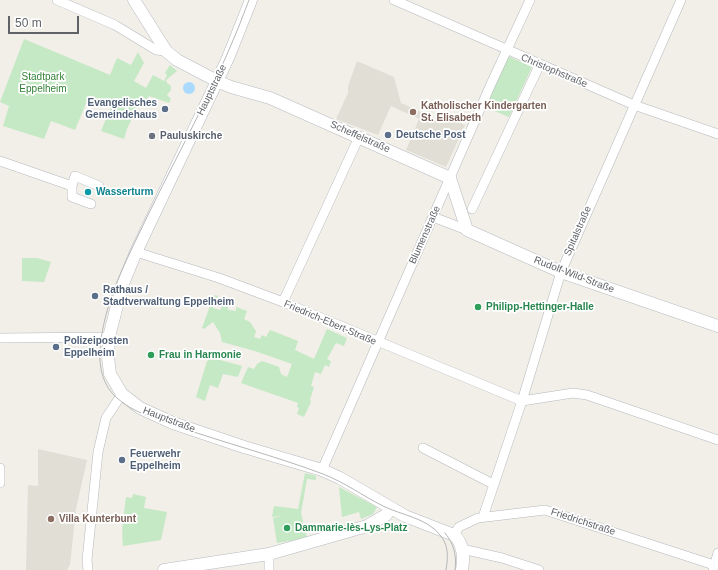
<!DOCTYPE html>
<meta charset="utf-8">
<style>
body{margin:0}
#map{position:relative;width:718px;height:570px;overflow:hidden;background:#f1efe8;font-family:Helvetica,sans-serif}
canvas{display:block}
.scale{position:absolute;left:8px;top:16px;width:71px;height:18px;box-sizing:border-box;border:2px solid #5f6368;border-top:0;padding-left:5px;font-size:12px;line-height:14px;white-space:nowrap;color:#5f6368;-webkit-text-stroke:3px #fff;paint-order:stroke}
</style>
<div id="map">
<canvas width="718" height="570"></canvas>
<div class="scale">50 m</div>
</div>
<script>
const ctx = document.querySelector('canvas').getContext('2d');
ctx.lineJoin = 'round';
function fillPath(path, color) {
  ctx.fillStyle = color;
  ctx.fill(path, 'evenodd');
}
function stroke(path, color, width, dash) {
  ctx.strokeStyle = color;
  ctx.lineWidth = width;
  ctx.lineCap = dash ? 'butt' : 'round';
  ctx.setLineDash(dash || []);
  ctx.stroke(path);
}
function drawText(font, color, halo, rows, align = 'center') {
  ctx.font = font + ' Helvetica,sans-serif';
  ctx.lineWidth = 3.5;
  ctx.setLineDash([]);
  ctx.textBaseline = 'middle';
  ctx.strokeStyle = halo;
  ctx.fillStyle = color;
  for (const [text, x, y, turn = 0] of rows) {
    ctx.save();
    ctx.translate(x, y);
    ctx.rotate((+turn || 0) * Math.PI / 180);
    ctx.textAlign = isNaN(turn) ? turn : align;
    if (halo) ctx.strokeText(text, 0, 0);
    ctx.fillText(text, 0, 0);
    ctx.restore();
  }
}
fillPath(new Path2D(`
 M357,61L394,77L401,103L434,118L446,116L465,125L446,167L406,150L419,119L391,106L378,135L336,119L348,93V86Z
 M38,449L87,460L76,509L70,565L67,570H26L28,485L38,486Z`), '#e1ded6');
fillPath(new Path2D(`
 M24,39L110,75L117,58L131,65L138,52L144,63L134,81L146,88L153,75L164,81L167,75L165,73L170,65L177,71L166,80L167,83L171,86V90L167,95L171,99L169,103L149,96L146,103L141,100L127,129L124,139L101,131L112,104L89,96L75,130L51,121L44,139L3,126L9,106L0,102Z
 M508,56L532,67L509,117L485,107Z
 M22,258H37L51,262L44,282L22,281Z
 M214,295L218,296L213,308L220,310L223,304L228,306V310L236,311V307L247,311L244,319L250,322L256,331L254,337L260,339L262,335L266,337L270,330L298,341L295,350L314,359L327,329L347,338L344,346L336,343L327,359L331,361L329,367L325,365L321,374L315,372L311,386L314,387L310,400L311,402L304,417L297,414L299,408L297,407L298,403L241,383L248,367L254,369L257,364L262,361L279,367L281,374L287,377L292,364L255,351L222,342L220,333L213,322L204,329L202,328Z
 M213,358L242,366L238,377L223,374L218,388L210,385L205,401L196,397L207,361Z
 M305,473L316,476V480L307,479L301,513L307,538L277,543L273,518L283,516L272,517L274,506L298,509Z
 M339,487L377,507L373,514L361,519L359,512L342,517Z
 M133,494L146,497L144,508L167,512L161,540L123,546C121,528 124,514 126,497L132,498Z`), '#c5e8c5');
fillPath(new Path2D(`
 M183 88a6 6 0 1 1 12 0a6 6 0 1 1-12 0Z`), '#aadaff');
const street = new Path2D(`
 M57,0L115,25L156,50L166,51
 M394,0L634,105L718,134
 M0,161L72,186
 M91,204L72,197V186L75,176L99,186
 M472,209L540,64
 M433,217L467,230
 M136,252L219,278L283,302L522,401
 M283,302L359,137
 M0,338L109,337
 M522,401L573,393L587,395L718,440
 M423,448L493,484
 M0,468V483
 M322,470L491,84L530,0
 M483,517L522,401L561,272L681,0
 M454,535L459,527L478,518L545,510L714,565
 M462,549L502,558L539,570
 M88,570L87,560L98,452L106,418L122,394
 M269,570V554
 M713,570L718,553`);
const secondary = new Path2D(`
 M134,0L166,51L177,60L217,81L231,87L270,98L450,178L467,230L561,272L718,326
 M251,0L228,58L136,252L122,286L109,337L108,357L110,374L122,394L140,408L173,423L244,447L322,470L340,478L405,516L454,535C464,544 464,557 462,570
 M164,570L269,554L367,526L386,515L391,508`);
stroke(street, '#b5b8bc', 10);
stroke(secondary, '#b6babf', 13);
stroke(street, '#fff', 9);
stroke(secondary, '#fff', 12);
stroke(new Path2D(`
 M249,0C222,75 182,145 147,217C127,259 103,304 100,350C99,368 103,386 117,398C132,412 156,419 176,426C225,443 275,456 323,474C344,482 363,496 383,506C401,515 427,518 440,535C449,545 448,558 446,570
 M445,533C454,544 457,556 455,570`), '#b6b7b8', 1);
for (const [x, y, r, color] of [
 [165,109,4,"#5c6f8a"],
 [413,112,4,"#8d6e63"],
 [388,135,4,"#5c6f8a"],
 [152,136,4,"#6b7280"],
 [88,192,4,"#0f9aa8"],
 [95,296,4,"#5c6f8a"],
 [478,307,4,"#2e9e5b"],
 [56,347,4,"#5c6f8a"],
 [151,355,4,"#2e9e5b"],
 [122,460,4,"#5c6f8a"],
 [51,519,4,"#8d6e63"],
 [287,528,4,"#2e9e5b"]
]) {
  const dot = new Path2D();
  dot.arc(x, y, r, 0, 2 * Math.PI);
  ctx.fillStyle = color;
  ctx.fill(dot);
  stroke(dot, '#fff', 1.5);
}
drawText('10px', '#5f6368', '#fff', [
 ["Christophstraße",554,71,23],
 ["Hauptstraße",212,90,-64],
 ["Scheffelstraße",360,137,24],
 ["Spitalstraße",578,231,-66],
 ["Blumenstraße",425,235,-66],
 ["Rudolf-Wild-Straße",574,275,21],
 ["Friedrich-Ebert-Straße",330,323,23],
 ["Hauptstraße",169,420,21],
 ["Friedrichstraße",583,522,18]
]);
drawText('10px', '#348238', '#fff', [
 ["Stadtpark",43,77],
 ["Eppelheim",43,89]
]);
drawText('bold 10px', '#4e5e75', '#fff', [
 ["Evangelisches",157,103,"right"],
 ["Gemeindehaus",157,115,"right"],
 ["Deutsche Post",396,135],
 ["Rathaus /",103,290],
 ["Stadtverwaltung Eppelheim",103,302],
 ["Polizeiposten",64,341],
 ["Eppelheim",64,353],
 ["Feuerwehr",130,454],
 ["Eppelheim",130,466]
], 'left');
drawText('bold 10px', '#785e54', '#fff', [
 ["Katholischer Kindergarten",421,106],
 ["St. Elisabeth",421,118],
 ["Villa Kunterbunt",59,519]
], 'left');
drawText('bold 10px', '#5b616d', '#fff', [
 ["Pauluskirche",160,136]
], 'left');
drawText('bold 10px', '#0d838f', '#fff', [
 ["Wasserturm",96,192]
], 'left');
drawText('bold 10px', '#27864d', '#fff', [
 ["Philipp-Hettinger-Halle",486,307],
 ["Frau in Harmonie",159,355],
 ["Dammarie-lès-Lys-Platz",295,528]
], 'left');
</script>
